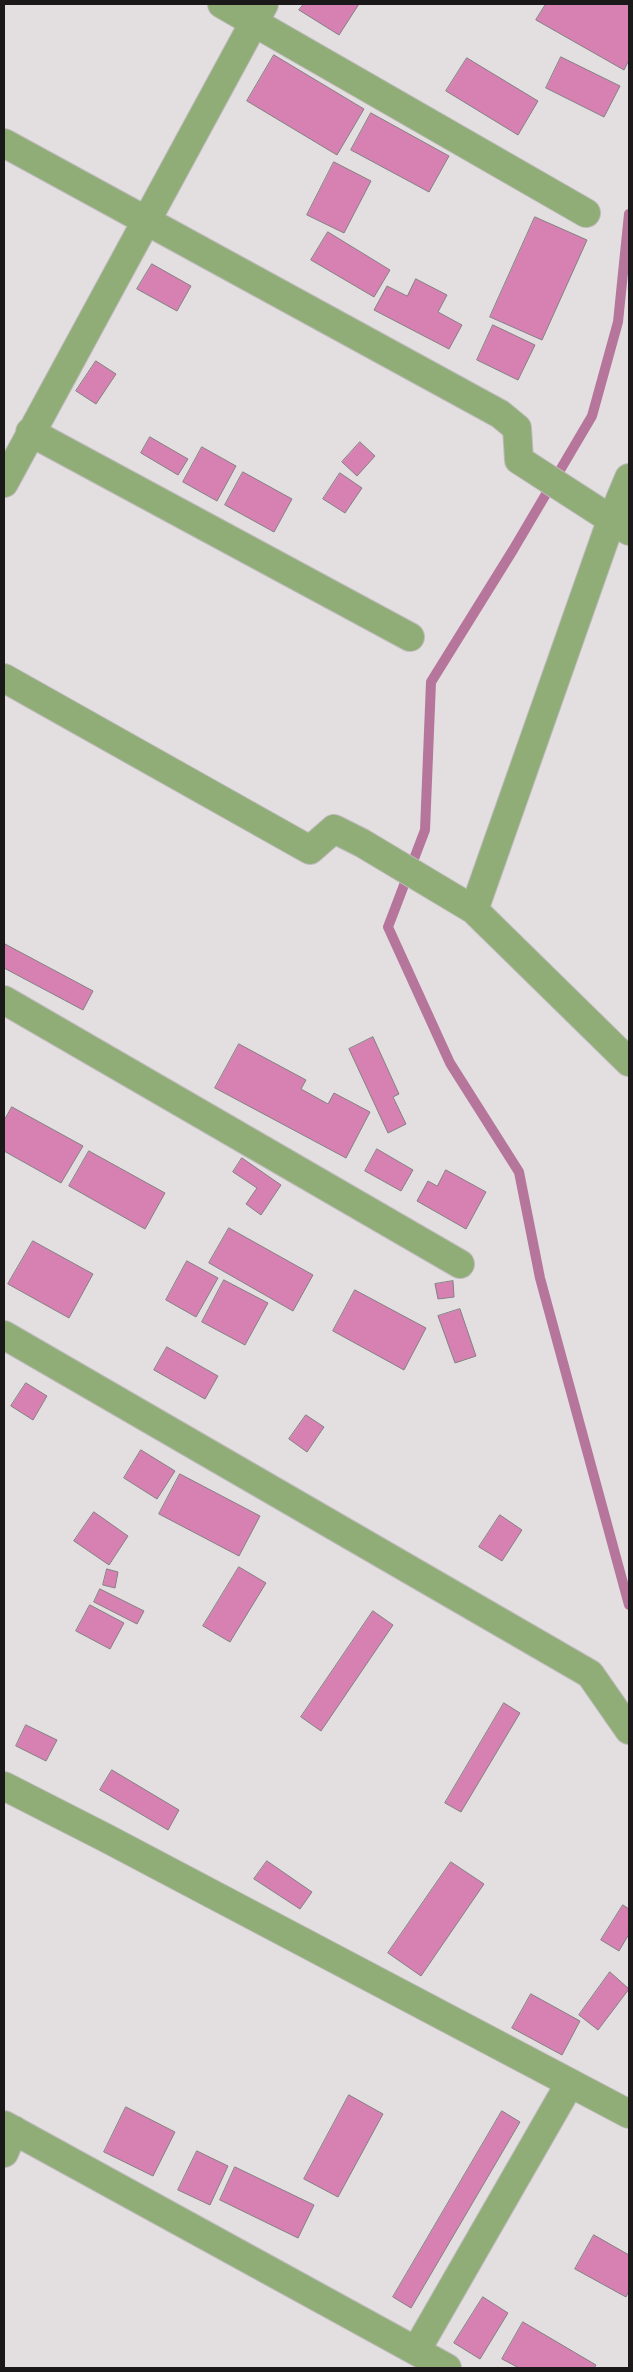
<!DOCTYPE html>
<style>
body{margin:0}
#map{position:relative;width:633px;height:2372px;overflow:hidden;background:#e3dfe1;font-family:Jost,sans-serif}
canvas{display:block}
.frame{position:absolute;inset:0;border:5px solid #1a1819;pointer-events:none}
</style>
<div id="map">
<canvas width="633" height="2372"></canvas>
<div class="frame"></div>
</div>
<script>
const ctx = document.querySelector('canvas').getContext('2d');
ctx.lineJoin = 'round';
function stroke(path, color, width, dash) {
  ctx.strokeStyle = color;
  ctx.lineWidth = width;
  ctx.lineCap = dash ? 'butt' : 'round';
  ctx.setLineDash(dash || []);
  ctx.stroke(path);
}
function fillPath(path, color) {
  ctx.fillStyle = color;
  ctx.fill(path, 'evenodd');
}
stroke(new Path2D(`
 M629,214L618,322L592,416L513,550L431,682L425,830L388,927L450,1063L519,1172L540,1278L629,1605`), '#b6769b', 10);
const building = new Path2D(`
 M304,4H359L339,35L299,10Z
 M546,4H629V60L624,70L536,20Z
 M274,55L364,109L337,155L247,101Z
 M561,57L620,86L604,117L546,88Z
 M467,58L538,101L518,135L446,91Z
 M371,113L449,156L429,192L351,150Z
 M334,162L371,181L344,233L307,215Z
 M535,217L587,240L542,340L490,317Z
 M328,232L390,270L374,297L311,260Z
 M152,264L191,286L177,311L137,289Z
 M416,279L447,295L438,312L462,325L449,349L374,310L387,286L407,296Z
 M493,325L535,345L518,380L477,360Z
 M96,361L116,374L96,404L76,391Z
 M150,437L188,459L178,475L141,453Z
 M360,442L375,456L357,476L342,462Z
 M202,447L236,466L217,501L183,482Z
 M243,472L292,499L274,532L225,505Z
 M340,473L362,488L345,513L323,499Z
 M5,944L93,991L83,1010L4,968Z
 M373,1037L399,1094L393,1097L406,1124L388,1133L349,1049Z
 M239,1044L306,1080L301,1089L328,1104L334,1093L370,1112L346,1158L215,1088Z
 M12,1107L83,1146L61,1183L4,1151V1121Z
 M377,1149L413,1170L401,1191L365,1171Z
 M89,1151L165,1193L145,1229L69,1186Z
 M242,1158L281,1185L261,1215L246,1204L257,1188L233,1172Z
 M446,1170L486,1192L466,1229L417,1201L428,1181L437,1186Z
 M229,1228L313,1275L293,1311L209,1263Z
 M33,1241L93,1274L69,1318L8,1284Z
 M187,1261L218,1278L196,1317L166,1300Z
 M224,1280L268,1303L245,1345L202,1322Z
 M453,1281L454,1297L438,1299L435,1284Z
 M355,1290L426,1328L404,1370L333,1331Z
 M460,1309L476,1356L455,1363L438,1316Z
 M167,1347L218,1376L205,1399L154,1370Z
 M26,1383L47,1396L33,1420L11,1406Z
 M306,1415L324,1427L307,1452L289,1439Z
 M141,1450L175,1471L157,1499L124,1478Z
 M180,1474L260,1516L239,1556L159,1514Z
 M94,1512L128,1536L109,1565L74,1541Z
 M500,1515L522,1530L502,1561L479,1547Z
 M239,1567L266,1583L230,1642L203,1626Z
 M107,1569L118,1572L115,1588L103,1585Z
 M100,1589L144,1611L137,1624L94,1602Z
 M90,1605L124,1623L110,1649L76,1631Z
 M373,1611L393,1625L321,1731L301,1717Z
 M504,1703L520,1713L461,1812L445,1803Z
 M26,1725L57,1740L46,1761L16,1746Z
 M112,1770L179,1810L168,1830L100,1790Z
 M267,1861L312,1892L300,1909L254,1879Z
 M451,1862L484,1884L421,1976L388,1953Z
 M623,1905L629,1909V1934L619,1951L601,1940Z
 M610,1972L629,1989L598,2030L579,2015Z
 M531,1994L580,2021L562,2055L512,2028Z
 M349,2095L383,2114L338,2197L304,2179Z
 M126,2107L175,2132L153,2176L104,2152Z
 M502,2111L520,2122L411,2308L393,2297Z
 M197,2151L228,2166L210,2205L178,2190Z
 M235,2167L314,2205L298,2238L220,2200Z
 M594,2235L629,2255V2291L626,2297L575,2269Z
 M483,2297L508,2313L480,2359L454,2343Z
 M523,2322L596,2365L594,2368H519L502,2359Z`);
fillPath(building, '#d781b3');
stroke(building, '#838081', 1);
const minor = new Path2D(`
 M222,4L586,213
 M4,143L500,414L517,428L519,460L629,531
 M30,432L410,637
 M629,478L611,521L474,910L629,1062
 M4,483L264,4
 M4,678L310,850L334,829L362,843L474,910
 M4,1000L460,1264
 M4,1335L590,1674L629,1730
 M4,1786L106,1838L629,2114
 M4,2125L447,2368
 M4,2153L14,2130
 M416,2351L570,2083`);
stroke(minor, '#bfbbbd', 30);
stroke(minor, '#90ad77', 28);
</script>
